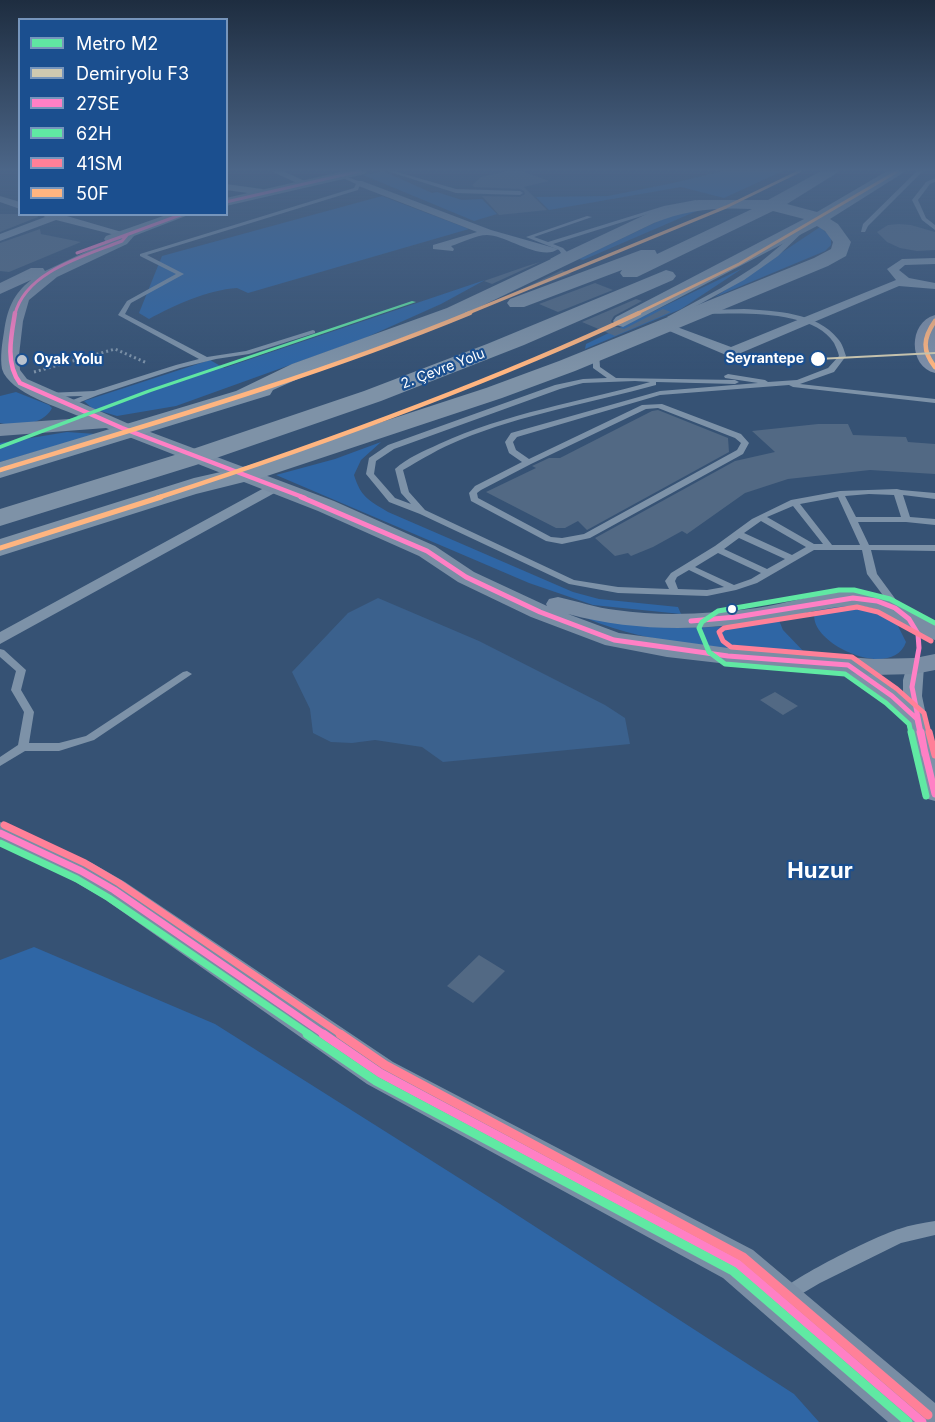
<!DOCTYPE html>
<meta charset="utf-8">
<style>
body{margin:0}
#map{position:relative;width:935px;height:1422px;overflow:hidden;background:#365274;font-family:Inter,sans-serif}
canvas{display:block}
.legend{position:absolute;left:18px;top:18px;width:210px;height:198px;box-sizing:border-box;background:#1b4f8f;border:2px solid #7695bc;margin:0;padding:8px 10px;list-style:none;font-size:18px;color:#fff}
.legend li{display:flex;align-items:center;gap:12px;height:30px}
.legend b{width:30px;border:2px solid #7695bc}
</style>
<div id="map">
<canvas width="935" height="1422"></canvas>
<ul class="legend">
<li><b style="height:8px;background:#60e6a2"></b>Metro M2</li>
<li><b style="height:8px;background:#cfc9b0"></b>Demiryolu F3</li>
<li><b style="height:8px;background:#ff80c5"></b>27SE</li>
<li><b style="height:8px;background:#60e9a3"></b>62H</li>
<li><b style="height:8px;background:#ff8098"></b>41SM</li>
<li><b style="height:8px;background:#ffb580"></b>50F</li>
</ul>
</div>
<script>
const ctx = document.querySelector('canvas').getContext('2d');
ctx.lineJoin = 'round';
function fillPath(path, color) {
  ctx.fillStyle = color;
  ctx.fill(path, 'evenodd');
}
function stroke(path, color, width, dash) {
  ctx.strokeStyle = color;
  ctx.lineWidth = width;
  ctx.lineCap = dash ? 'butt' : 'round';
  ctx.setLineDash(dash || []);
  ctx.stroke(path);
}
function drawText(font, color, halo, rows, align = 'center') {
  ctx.font = font + ' Inter,sans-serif';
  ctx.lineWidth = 4.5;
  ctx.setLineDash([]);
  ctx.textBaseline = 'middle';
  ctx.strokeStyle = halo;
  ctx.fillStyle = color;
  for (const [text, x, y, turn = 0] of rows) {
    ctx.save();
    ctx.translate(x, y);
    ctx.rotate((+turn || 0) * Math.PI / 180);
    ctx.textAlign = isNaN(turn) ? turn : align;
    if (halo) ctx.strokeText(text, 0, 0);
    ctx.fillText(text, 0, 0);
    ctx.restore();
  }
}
fillPath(new Path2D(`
 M383,171L432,193L437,192L462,200L482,199L497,214L474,221L363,175Z
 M723,171H783L724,198L681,187L549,210L536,197L608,196L673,183Z
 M382,196L469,229L248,293L237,288C207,290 175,305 149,319L139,313L162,256Z
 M706,207L583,260L579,259L669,216Z
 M820,227L831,237V245L825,251L715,297Z
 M743,268L681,309L585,349L586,344Z
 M485,280L441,304L365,338L176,406L117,416L93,409L84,401L210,360L224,368Z
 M16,392L49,405L52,408C44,425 16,427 0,423V396Z
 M67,432L96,434L0,462V443Z
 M381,442L361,460L354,475C361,497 368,500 388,512L573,592L599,599L678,607L681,614L593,605L529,583L276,475L335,459Z
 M858,599L894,618L906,642C892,684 797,639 817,607Z
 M586,618C655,628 710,633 778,618L783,630L807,655C734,649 655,647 586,618Z
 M34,947L215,1024L497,1202L794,1394L819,1422H0V960Z`), '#2f66a5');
fillPath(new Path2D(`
 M378,598L479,641L605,705L625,718L630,744L443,762L422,747L375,740L352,743L331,742L313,733L310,709L292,672L348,613Z`), '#3b618d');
fillPath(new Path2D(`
 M507,171H522L549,181L524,187L547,210L499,215L482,196L520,197L525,194L524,191L520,189L474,187L472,185L481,177Z
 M0,214H37L38,217L0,232Z
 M899,224L911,225L935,232V250L917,251L900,248L887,242L877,232L888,225Z
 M40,229L41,234L81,242L9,272L0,271V243Z
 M540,262L492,284L484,281L527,266Z
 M562,270L571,274L516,294L514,293Z
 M595,283L613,290L558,312L539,304Z
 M636,299L642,301L614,316L611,321L614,326L624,329L663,309L671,312L615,336L582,322Z
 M658,410L728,438L729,452L587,530L578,521L565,528H556L486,492L536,468L532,466L549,458H560L652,411Z
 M818,424H848L853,435L906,437L908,442L935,444V474L870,470L788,479L745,493L687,534L682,531L653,547L631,556L628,553L615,556L595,538L735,461L775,452L752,431Z
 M775,692L798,706L783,715L760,700Z
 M479,955L505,971L473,1003L447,986Z`), '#526984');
stroke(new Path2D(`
 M34,372L115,349L147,363`), '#7d92a8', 3, [2, 3]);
fillPath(new Path2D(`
 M387,171H394L456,189L520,191L523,193L520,195L456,193Z
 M917,171H923L868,226L865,232H861L863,224Z
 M339,174L361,182L358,190L147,255L184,274L131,303L125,314L207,357L246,351L313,330L315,331V333L249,354L216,359L180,368L98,395L68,407H65V403L83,396L44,397L43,395L47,393L94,391L176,365L199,359L118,315L127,301L176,274L140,256V254L354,188L356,184L339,176Z
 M935,178V182L930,184L918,200L926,218L935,225V230L922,220L912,200L926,182Z
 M696,200L698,203L667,208L553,244L563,248L568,253L553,261L550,259L561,253L559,250L526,237L587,216L592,217L534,237L548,242L664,206Z
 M804,226L807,228L778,256L744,280L689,310L672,318L667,317L721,288L757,265Z
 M744,309C775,311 817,312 838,339C842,343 844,350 846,356L834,372L800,384L935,399V403L793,387L789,385L660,395L517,437L513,442L516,450L529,459L642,405L662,404L741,434L749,443L743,454L590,538L562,544L546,541L471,501L469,493L475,486L522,462L509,453L505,442L511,433L660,391L758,383L725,378L724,376L728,374L765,380L768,382L797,380L828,368L839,356C838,352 836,347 834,343C814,310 741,313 708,314L705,312L708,310ZM658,408L735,438L741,443L737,450L584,534L562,538L551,537L478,498L477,493L481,490L531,464L646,409Z
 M599,348L602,350L599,353L600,367L616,378L735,380L739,382L735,384L656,382V385C591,403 523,414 460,440C440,448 422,459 403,470L409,492L425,510L574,580L618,587L669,589L665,581L671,573L715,546L752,519L791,500L840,491L897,489L901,490L935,493V499L903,495L910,517L935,519V525L906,522H858L869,545H935V551L871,550L877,574L902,608L900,610H894L867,574L862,550H814L757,583L736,590L707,596L618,593L569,584L420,514L389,502L366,474L369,458L388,445L555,385L583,379L607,378L593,368V352ZM635,381L650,382C580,402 506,413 439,444C424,451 407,458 395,469L401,493L411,504L395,498L374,474L376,461L394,449L560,389L583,383ZM869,494L894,495L901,517H856L845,496ZM838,497L860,545H832L800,504ZM793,506L823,544H814L767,517ZM761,521L806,547L792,555L744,533ZM739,538L785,559L767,569L724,549ZM718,553L761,573L751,579L734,585L695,567ZM689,570L724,587L707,590L678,589L675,581L677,577Z
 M0,649L4,650L26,670L21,690L34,712L29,743H59L86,736L183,672L187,671L192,674L94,740L59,751H25L0,766V757L18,745L24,712L11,690L16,671L0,657Z
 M935,1221V1235L901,1243L820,1283L786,1303L780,1301L778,1295C784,1281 880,1234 899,1229C910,1225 923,1223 935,1221Z`), '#7d92a8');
fillPath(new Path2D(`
 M271,171H283L309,183L301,185Z
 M356,181H362L491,230L558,249C542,262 506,235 487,235C476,235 461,243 451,246L454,249L453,251L433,249V245L477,232L356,185Z
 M226,184L262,189L267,192L262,195L226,190Z
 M0,196L20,202V209L0,202Z
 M41,214H60L132,235L127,238L56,220L0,241V234L45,217Z
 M935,258V264L905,265L899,270L909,278L935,283V289L899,286L736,355H726L667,330L669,327H677L731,347L896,280L887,269L902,259Z
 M275,482L280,484L283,487L280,490L0,644V632Z
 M848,659L855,661L903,696V680L908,662H922L924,666L922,696L935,758V801L928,799L924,794L906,720L885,700L841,669L839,665L841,661Z`), '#7d92a8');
fillPath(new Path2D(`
 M344,171H367L365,174L226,206V198Z
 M169,214H191L134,236L127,244L57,277L29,300L23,321L19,355L20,370L27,379L129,424L334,501L435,546L474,572L547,606L546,604L549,599L558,597C577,601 596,608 616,610C662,617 710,614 757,608C792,603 835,587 869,592C895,597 913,612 935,623V640C907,634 887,606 857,606C829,605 799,616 771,620C702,631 635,632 568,614L619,633L728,648L874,659L915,658L935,654V670L915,674L874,675L728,664L667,657L605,645L531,617L458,582L419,556L318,511L106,428L0,436V424L83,418C61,408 9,393 2,369C0,357 2,344 4,332C7,310 13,294 31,280L0,294V283L31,268H43L45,271L106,242L104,239L106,236Z
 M0,822L92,863L125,882L393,1062L753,1250L935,1403V1422H888L723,1278L367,1084L103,898L70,879L0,846Z`), '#798da4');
fillPath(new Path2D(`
 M935,315V373C908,367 908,322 935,315Z`), '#7d8ea7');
fillPath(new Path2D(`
 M821,171H840L787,204L817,212L887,171H906L830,219L838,224L851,242L846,256L828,266L575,371L502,398L264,477L196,494L0,556V539L194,478L247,466L486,388L559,361L814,258L831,249L833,242L825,231L817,226L623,327L616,325L613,321L616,317L804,219L773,211L637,277H623L620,273L622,270L524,307H510L507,303L510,299L641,250H655L657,254L752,209C718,207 685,210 654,223L461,316L327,366L273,390L270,395L0,478V462L236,391L292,364L447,308L653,211L698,200H768Z
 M666,270L673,272L676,276L673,280L524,345L381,401L196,465L0,526V509L178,454L364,391L487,344Z`), '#7e92a7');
stroke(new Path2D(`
 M226,202L360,171
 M77,253L183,214
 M15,314C26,271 85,256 122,241L127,235`), '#ff80c5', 3);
stroke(new Path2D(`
 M15,313C11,336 5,364 20,383L122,428L305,498`), '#ff80c5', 4.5);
stroke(new Path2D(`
 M301,497L427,551L466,577L540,612L614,640L728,656L848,665L892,696L917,719L920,733
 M691,621L736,617L853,598L877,601L895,608L909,619L918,634L919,648L912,687L921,733`), '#ff80c5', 5);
stroke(new Path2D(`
 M920,732L935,794
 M921,732L925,754
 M0,833L81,871L114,890L325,1035`), '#ff80c5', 7);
stroke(new Path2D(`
 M323,1034L380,1073L738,1264L922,1422`), '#ff80c5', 9);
stroke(new Path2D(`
 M911,733L909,724L886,703L845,674L725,664L709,652L699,628L702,622L718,611L839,590H854L890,599L935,623`), '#60e9a3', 5);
stroke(new Path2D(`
 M911,732L926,796
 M0,843L77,879L109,898L310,1035`), '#60e9a3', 7);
stroke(new Path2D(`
 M307,1034L376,1081L733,1271L908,1422`), '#60e9a3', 9);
stroke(new Path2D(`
 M929,733L924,713L897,689L852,657L731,647L723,641L719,632L724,628L857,607L878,612L931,641`), '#ff8098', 5);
stroke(new Path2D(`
 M929,732L935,755
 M4,825L85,863L119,883L342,1035`), '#ff8098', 7);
stroke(new Path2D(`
 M340,1034L385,1065L743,1257L928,1415`), '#ff8098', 9);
stroke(new Path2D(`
 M466,314L726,207L800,171
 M636,314L739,264L898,171`), '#ffb580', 3);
stroke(new Path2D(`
 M935,321C923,338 922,351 935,367
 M0,470C158,422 317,376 470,313
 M157,498C320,445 483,386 639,313`), '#ffb580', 4.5);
stroke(new Path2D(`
 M0,548L161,497`), '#ffb580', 5);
fillPath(new Path2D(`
 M935,352V354L818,360L816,359L818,358Z`), '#cfc9b0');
fillPath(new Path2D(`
 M412,301L416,302L151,392L0,449V445L147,390Z`), '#60e6a2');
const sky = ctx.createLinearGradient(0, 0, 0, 370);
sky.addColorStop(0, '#1e2d40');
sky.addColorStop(0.46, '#4c6688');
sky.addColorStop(1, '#4c668800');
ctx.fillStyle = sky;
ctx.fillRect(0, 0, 935, 370);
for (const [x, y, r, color] of [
 [818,359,8,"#fff"],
 [22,360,6,"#b9c2ce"],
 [732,609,5,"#fff"]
]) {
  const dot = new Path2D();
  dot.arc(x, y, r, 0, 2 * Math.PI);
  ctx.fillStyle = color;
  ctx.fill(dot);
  stroke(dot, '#1b4f8f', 2);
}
drawText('bold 14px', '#fff', '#1b4f8f', [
 ["Seyrantepe",804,359]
], 'right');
drawText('bold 14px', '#fff', '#1b4f8f', [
 ["Oyak Yolu",34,360]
], 'left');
drawText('14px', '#fff', '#1b4f8f', [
 ["2. Çevre Yolu",443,369,-21]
]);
drawText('bold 22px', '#fff', '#1b4f8f', [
 ["Huzur",820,871]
]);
</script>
